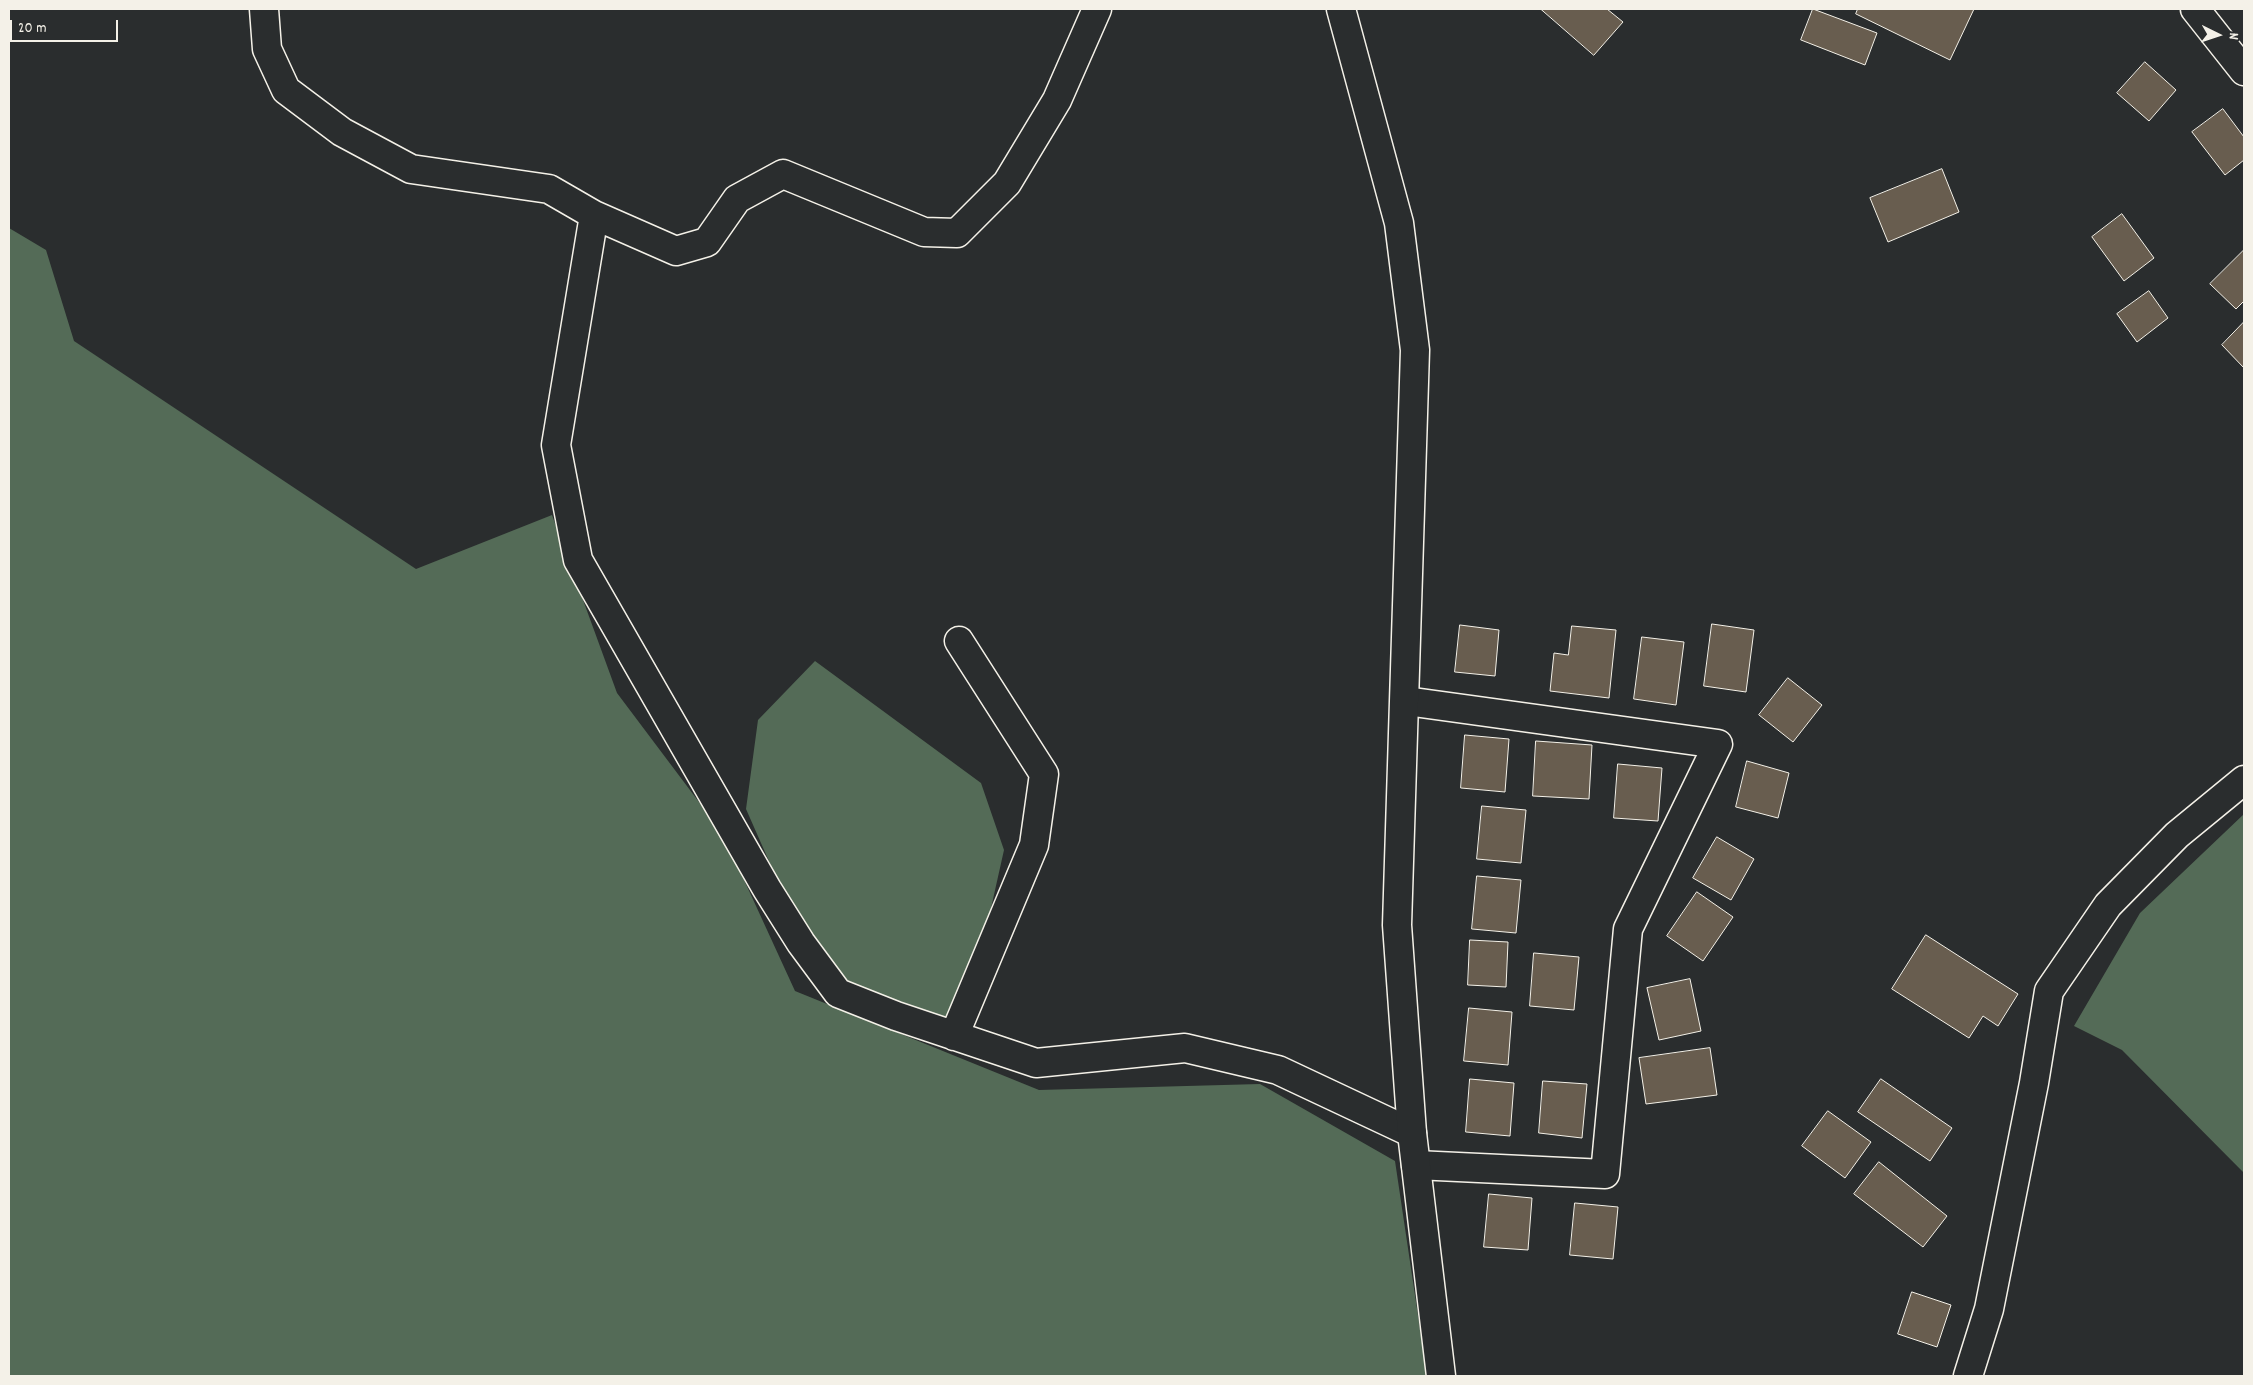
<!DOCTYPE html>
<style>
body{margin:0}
#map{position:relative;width:2253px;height:1385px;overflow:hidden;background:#2a2d2e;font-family:Dekko,sans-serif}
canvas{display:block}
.frame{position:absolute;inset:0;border:10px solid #f4f1e8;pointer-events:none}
.north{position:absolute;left:2193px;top:10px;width:50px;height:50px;-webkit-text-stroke:4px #2a2d2e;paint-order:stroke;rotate:94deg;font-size:14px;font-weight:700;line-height:20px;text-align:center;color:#f4f1e8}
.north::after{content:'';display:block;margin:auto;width:18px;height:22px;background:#f4f1e8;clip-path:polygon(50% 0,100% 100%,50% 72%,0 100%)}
.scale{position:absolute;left:10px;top:20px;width:108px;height:22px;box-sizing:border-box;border:2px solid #f4f1e8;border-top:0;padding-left:6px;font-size:15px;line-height:18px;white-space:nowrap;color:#f4f1e8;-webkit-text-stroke:4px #2a2d2e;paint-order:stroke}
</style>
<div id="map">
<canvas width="2253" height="1385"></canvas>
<div class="frame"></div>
<div class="north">N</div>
<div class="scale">20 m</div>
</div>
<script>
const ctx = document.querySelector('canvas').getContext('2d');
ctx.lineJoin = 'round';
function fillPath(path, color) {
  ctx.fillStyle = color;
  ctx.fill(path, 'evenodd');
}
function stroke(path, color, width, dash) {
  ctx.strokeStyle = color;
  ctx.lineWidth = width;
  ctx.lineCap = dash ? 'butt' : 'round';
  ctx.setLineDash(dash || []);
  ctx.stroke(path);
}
fillPath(new Path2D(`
 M9,228L46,250L74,341L416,569L552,515L617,693L723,834L795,991L1039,1090L1260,1084L1395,1161L1427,1376H9Z
 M815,661L981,783L1004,850L987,926L952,1020L859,1001L794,918L746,809L758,720Z
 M2244,814V1173L2122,1050L2074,1026L2140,913Z`), '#546b57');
const building = new Path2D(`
 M1541,9H1607L1623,22L1594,55Z
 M1813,9L1877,33L1865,65L1801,40Z
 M1858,9H1974L1950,60L1856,14Z
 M2145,62L2176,90L2149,121L2117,93Z
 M2223,109L2244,137V160L2225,175L2192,132Z
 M1942,169L1959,212L1888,242L1870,198Z
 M2122,214L2154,258L2124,281L2092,237Z
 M2244,250V301L2236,309L2210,284Z
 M2149,291L2168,318L2137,342L2117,314Z
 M2244,322V368L2222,345Z
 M1712,624L1754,630L1746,692L1704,686Z
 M1460,625L1499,630L1495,676L1455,672Z
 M1572,626L1616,630L1609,698L1550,691L1554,653L1568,655Z
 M1642,637L1684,642L1676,705L1634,699Z
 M1788,678L1822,705L1793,742L1759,715Z
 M1465,735L1509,739L1505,792L1461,788Z
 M1536,741L1592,745L1589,799L1533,796Z
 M1747,761L1789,773L1778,818L1736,807Z
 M1618,764L1662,768L1658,821L1614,818Z
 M1482,806L1526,810L1521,863L1477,859Z
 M1717,837L1754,859L1731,900L1693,878Z
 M1477,876L1521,880L1516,933L1472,929Z
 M1697,892L1733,917L1703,961L1667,936Z
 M1926,935L2018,994L1998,1026L1983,1016L1969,1038L1892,989Z
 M1470,940L1508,942L1506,987L1468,985Z
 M1534,953L1579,957L1574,1010L1530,1006Z
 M1690,979L1701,1031L1659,1040L1647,988Z
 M1469,1008L1512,1012L1508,1065L1464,1061Z
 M1710,1048L1717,1095L1646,1104L1639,1058Z
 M1470,1079L1514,1083L1510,1136L1466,1132Z
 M1881,1079L1952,1128L1930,1161L1858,1112Z
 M1543,1081L1587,1084L1582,1138L1539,1133Z
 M1828,1111L1871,1142L1845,1178L1802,1146Z
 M1879,1162L1947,1216L1923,1247L1854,1194Z
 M1489,1194L1532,1198L1528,1250L1484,1247Z
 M1575,1203L1618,1207L1613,1259L1570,1255Z
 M1912,1292L1951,1305L1937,1347L1898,1334Z`);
fillPath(building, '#685d4f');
stroke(building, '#f4f1e8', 1);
const street = new Path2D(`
 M264,9L267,49L286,90L342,132L411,169L549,189L594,215L556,445L578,560L767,889L801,943L838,993L896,1016L1036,1063L1185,1048L1278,1070L1412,1133
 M594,215L676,251L707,242L737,199L783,174L924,232L957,233L1007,183L1057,100L1097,9
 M1406,701L1718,744L1628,929L1605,1174L1416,1165
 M954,1036L1034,845L1044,774L959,641
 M1968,1376L1989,1309L2034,1083L2049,991L2108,905L2177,835L2244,780`);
const secondary = new Path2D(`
 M1341,9L1399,223L1415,350L1397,925L1412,1133L1441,1376
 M2195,9L2244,71`);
stroke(street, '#f4f1e8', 31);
stroke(secondary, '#f4f1e8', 31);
stroke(street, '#2a2d2e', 28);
stroke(secondary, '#2a2d2e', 28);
</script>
